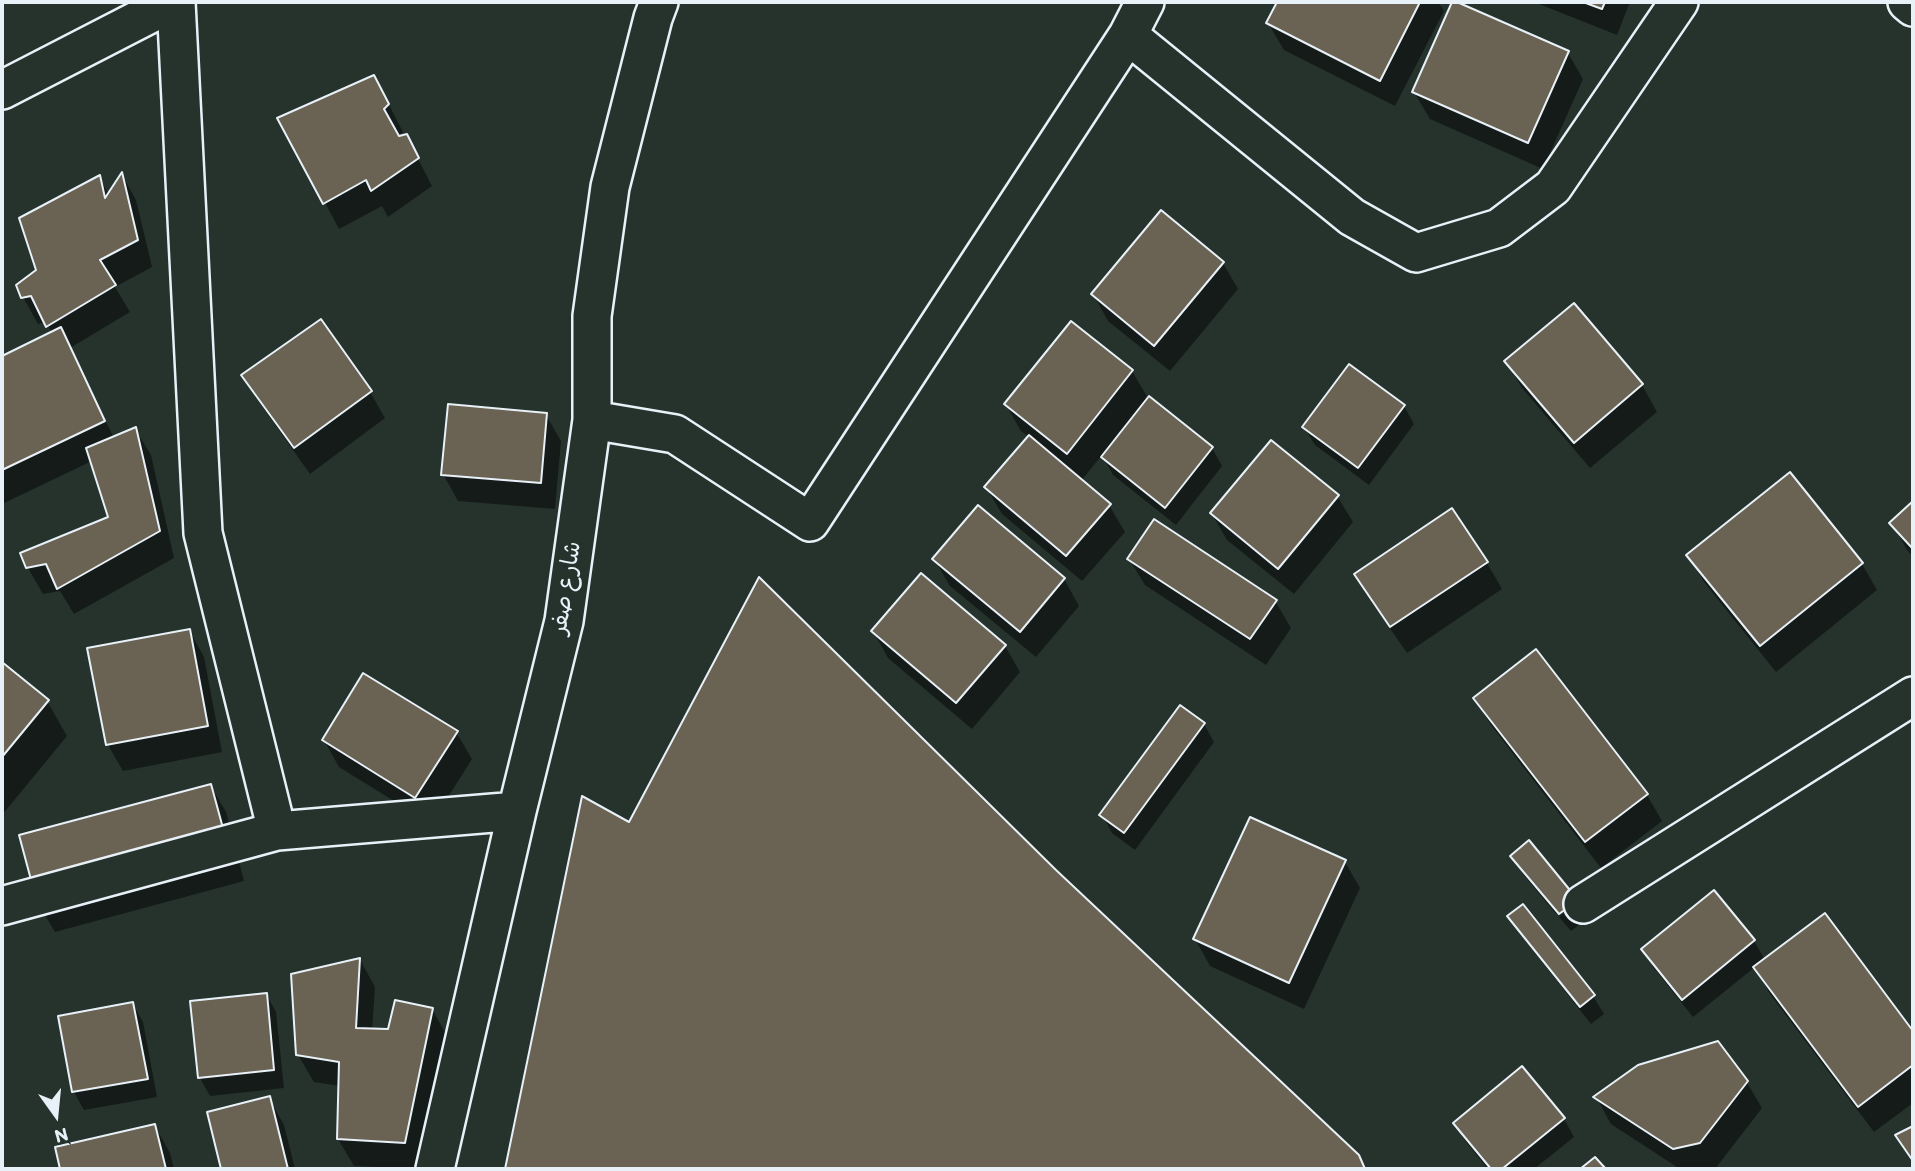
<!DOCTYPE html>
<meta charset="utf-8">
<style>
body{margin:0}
#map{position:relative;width:1915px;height:1171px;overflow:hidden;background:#26332d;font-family:Itim,sans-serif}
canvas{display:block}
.frame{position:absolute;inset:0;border:4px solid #e8f1f8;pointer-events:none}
.north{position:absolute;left:21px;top:1080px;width:70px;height:70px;-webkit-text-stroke:5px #26332d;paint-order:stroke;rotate:165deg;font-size:19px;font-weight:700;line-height:28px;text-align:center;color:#e8f1f8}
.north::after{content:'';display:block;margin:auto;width:24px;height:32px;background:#e8f1f8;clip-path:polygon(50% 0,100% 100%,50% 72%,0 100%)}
</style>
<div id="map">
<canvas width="1915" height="1171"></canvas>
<div class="frame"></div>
<div class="north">N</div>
</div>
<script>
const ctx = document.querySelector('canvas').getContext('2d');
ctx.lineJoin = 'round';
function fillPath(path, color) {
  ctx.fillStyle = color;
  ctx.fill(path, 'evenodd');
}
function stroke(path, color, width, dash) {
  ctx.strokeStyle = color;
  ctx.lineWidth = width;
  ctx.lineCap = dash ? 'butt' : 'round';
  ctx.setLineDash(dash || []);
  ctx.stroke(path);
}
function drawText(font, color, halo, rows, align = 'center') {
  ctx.font = font + ' Itim,"Playpen Sans Arabic",sans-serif';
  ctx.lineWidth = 7;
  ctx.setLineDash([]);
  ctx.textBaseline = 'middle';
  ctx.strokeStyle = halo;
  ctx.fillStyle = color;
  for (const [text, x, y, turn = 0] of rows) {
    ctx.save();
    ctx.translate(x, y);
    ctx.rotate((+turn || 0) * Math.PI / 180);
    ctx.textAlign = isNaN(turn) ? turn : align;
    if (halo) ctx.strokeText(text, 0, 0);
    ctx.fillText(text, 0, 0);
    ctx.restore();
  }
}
fillPath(new Path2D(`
 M1279,2H1438L1444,11L1395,106L1284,50L1268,23Z
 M1534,2H1630L1617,35Z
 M1568,53L1583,79L1543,169L1430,119L1414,92Z
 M388,103L403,132L395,139L406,136L432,186L388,217L382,206L339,229L280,118Z
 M122,175L136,200L152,267L115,287L130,312L70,348L114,438L135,429L151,455L174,558L74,614L60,591L43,594L28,568L110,518L92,461L2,504V357L52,333L46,322L38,324L23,297L38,271L99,177L109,195Z
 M1223,263L1238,289L1170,371L1108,321L1093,294Z
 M1573,305L1642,385L1657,412L1590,468L1522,388L1507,362Z
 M1132,371L1149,400L1212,448L1222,466L1176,525L1113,475L1102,455L1081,481L1109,505L1125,532L1082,581L1002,514L986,487L1029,437L1021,431L1006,405Z
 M243,376L370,392L385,418L310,474L259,402Z
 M1404,406L1414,424L1369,485L1315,445L1304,427Z
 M546,415L561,441L555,509L458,501L443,474Z
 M1337,496L1353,522L1294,594L1227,540L1212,514Z
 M1913,503V557L1907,550L1892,523Z
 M1689,556L1862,564L1877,590L1776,672L1704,582Z
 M934,559L1064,579L1079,606L1036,657L950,586Z
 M1129,559L1275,601L1291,628L1266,665L1145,585Z
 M1487,563L1502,589L1407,653L1371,601L1356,574Z
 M189,630L204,657L222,752L123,771L108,745Z
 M873,631L1005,646L1020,672L972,729L888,658Z
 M2,665L47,701L67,736L2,815Z
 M1475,699L1647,795L1662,821L1601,868L1491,725Z
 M1204,724L1214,742L1135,850L1112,833L1102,815Z
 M456,732L472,759L431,824L339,767L324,740Z
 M211,786L226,812L244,881L55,932L39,905Z
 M583,798L630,824L1054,871L1358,1156L1366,1169H507Z
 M1513,856L1576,899L1556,914L1523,874Z
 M1345,862L1360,888L1304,1009L1210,966L1195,939Z
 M1714,892L1754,941L1765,960L1825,916L1913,1034V1103L1874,1132L1770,994L1755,967L1693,1017L1653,967L1643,949Z
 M1577,903L1587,919L1571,931L1559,917Z
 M1510,916L1593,996L1604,1014L1591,1024L1520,934Z
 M360,960L375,987L372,1030L389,1031L432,1009L447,1036L420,1169L354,1166L338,1139L340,1086L314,1082L298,1055Z
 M266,994L276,1012L284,1088L210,1096L200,1078Z
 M133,1004L143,1022L157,1097L84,1110L74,1092L60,1017Z
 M1746,1081L1762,1108L1715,1169H1680L1611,1124L1596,1097Z
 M269,1098L284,1125L295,1169H223L209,1113Z
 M1564,1119L1574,1137L1534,1169H1488L1466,1142L1455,1124Z
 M155,1126L170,1153L174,1169H62L57,1148Z`), '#0007');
const building = new Path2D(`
 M1277,2H1420L1380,81L1266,23Z
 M1452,2H1457L1569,51L1528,143L1412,92Z
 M1583,2H1605L1602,9Z
 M374,75L389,104L384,109L399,136L407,134L419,158L371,191L366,180L323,204L277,118Z
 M122,172L138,240L100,260L116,285L46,327L31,296L21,298L16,285L36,270L19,218L100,175L105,198Z
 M1161,210L1224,262L1154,346L1091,294Z
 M1574,303L1643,384L1574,443L1504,361Z
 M321,319L372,391L294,448L241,375Z
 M1071,321L1133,370L1067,454L1004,404Z
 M61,327L105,421L2,470V356Z
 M1349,364L1405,405L1358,468L1302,427Z
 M1149,396L1213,447L1165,508L1101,457Z
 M448,404L547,413L541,483L441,475Z
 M136,427L160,531L57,589L46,564L26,568L20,553L108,517L86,448Z
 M1029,435L1111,504L1066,556L984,487Z
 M1271,440L1339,495L1278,569L1210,513Z
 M1790,472L1863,563L1760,646L1686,555Z
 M1913,501V549L1889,523Z
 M978,505L1065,578L1020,632L932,559Z
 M1452,508L1488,562L1390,627L1354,574Z
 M1154,519L1277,600L1250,639L1127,559Z
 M921,573L1006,645L956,703L871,631Z
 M759,577L1056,870L1359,1155L1365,1169H505L582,796L629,822Z
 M190,629L208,726L106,745L87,648Z
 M1536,649L1648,794L1585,842L1473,698Z
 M2,662L49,700L2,757Z
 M363,673L458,731L415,798L322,740Z
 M1180,705L1205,723L1124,833L1099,815Z
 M211,784L230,854L38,906L19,835Z
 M1250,817L1346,860L1289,983L1193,939Z
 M1529,840L1578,900L1559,914L1510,856Z
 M1714,890L1755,940L1682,1000L1641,949Z
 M1523,904L1595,995L1580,1007L1507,916Z
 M1825,913L1913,1031V1065L1858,1107L1753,967Z
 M360,958L356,1028L388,1029L395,1000L433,1008L405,1143L337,1139L339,1062L296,1055L291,974Z
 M267,993L274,1070L198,1078L190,1001Z
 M133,1002L148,1079L72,1092L58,1016Z
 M1718,1041L1748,1081L1700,1143L1673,1149L1593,1097L1638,1065Z
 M1522,1066L1565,1118L1502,1169H1491L1453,1123Z
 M270,1096L288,1169H221L207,1112Z
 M155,1124L166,1169H60L55,1147Z
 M1913,1126V1161L1895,1135Z
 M1595,1157L1606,1169H1580Z`);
fillPath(building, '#6a6252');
stroke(building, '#e8f1f8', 2);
const minor = new Path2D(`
 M176,2L203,533L277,831
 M1907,2L1913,7
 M1128,35L1352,217L1416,253L1499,228L1553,187L1679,2
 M2,90L173,2
 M592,420L675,434L810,522L1128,35L1145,2
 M1583,904L1913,696
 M2,906L277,831L517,811
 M435,1169L517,811L564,621L592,420V316L610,187L653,18L659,2`);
stroke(minor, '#e8f1f8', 42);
stroke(minor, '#26332d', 37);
drawText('23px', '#e8f1f8', '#26332d', [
 ["شارع صفر",567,588,-81]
]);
</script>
